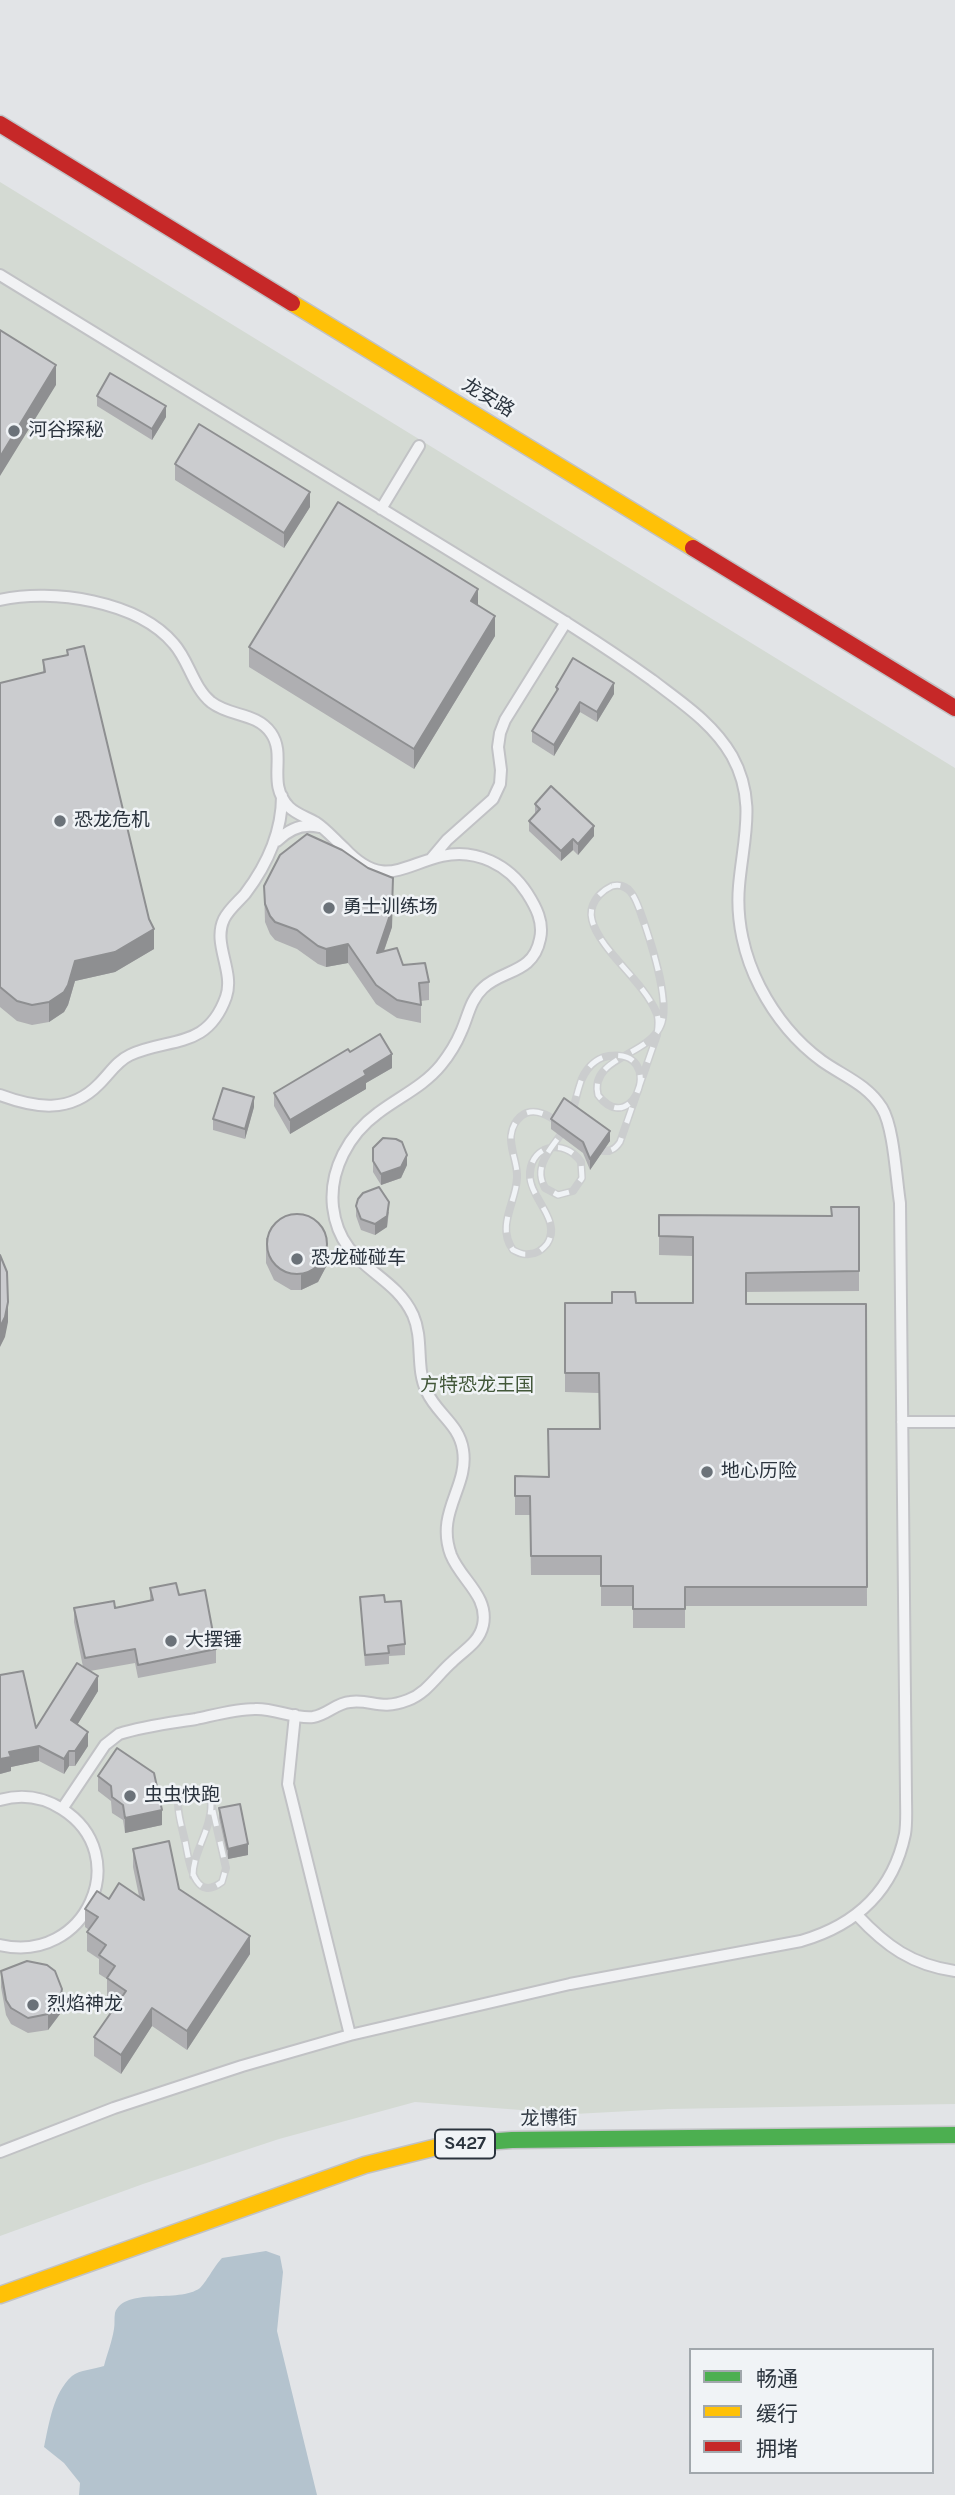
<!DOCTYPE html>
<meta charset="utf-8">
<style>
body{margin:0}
#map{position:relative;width:955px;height:2495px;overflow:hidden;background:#e2e4e7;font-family:Karla,"Noto Sans SC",sans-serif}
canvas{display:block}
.legend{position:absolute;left:689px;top:2348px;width:245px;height:126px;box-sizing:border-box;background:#f0f3f6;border:2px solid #a1a7ac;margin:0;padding:9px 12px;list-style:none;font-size:21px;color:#2b343e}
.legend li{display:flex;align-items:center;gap:14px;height:35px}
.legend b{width:35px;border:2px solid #a1a7ac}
</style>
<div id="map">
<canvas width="955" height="2495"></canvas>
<ul class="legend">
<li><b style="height:9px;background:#4caf50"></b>畅通</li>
<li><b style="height:9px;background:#ffc107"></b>缓行</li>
<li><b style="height:9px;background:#c62828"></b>拥堵</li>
</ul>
</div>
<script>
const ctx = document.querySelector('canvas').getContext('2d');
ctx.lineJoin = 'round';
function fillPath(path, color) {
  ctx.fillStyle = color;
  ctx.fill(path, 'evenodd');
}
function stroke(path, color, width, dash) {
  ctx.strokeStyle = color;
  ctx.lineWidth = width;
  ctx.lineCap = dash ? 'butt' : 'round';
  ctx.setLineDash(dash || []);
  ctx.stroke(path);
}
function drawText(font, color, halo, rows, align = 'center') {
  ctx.font = font + ' Karla,"Noto Sans SC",sans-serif';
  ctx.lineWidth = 5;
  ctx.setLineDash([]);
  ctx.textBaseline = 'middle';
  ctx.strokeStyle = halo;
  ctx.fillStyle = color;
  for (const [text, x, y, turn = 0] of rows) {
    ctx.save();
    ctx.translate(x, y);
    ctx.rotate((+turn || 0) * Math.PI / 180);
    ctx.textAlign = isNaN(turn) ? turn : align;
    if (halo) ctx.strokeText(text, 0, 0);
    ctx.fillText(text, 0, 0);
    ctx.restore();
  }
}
fillPath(new Path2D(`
 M0,182L955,768V2104L668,2109L574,2114L415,2102L279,2139L143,2184L0,2236Z`), '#d4dad3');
fillPath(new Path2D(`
 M266,2251L280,2256L283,2272L277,2331L317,2495H79L80,2483L64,2463L44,2447C49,2424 53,2393 72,2376C79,2370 95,2369 104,2366C107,2354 112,2342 114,2329C115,2324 114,2318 115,2313C125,2286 178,2304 200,2288C205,2284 215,2265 222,2258Z`), '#b4c3ce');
const lane = new Path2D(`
 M0,275C151,367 301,460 452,552C520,594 588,634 652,680C682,703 713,723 732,756C757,801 743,839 739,886C736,920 744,956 760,987C775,1016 796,1042 822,1061C843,1076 867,1084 882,1108C894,1128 896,1178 900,1203L906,1796C906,1809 907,1822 905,1834C893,1892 856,1925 801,1941L570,1984L350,2035L242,2066L114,2108L0,2152
 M381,509L419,446
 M0,600C52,588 138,601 174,644C189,661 193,687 211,702C230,717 256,712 271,733C287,756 266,783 289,807C296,814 306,817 315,822C326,829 334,839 344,848C382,889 401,866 442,856C476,848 509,865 527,893C536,907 544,922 540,939C533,974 503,969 483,988C470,1000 468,1017 461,1032C456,1044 449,1055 441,1065C424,1086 399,1097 378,1113C349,1134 329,1170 333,1207C340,1268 392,1270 413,1315C424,1340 415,1368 427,1392C437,1414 459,1424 463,1450C469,1487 435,1512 451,1555C461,1580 489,1596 483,1625C479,1643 464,1650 452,1662C437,1675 427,1693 408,1700C380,1711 372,1699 350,1702C336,1703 327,1715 313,1717C294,1719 274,1708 255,1709C236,1709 215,1715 196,1719C171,1723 144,1726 119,1734L105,1745L62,1809
 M277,841C289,829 302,823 319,827
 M431,859L447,840L493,799L500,784L501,770L498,747L500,733L505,720L566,622
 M0,1095C35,1108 70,1114 99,1084C110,1073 117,1061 130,1055C169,1037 207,1050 226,997C235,971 212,944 224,919C229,909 238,902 245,894C267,865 282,833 282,796
 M902,1422H955
 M295,1715L288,1784L350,2035
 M0,1800C21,1794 43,1797 62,1809C135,1855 86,1965 0,1945
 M857,1915C886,1946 912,1965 955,1971`);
const fast = new Path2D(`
 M457,2144L512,2140L955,2135`);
const slow = new Path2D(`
 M292,303L693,548
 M0,2295L365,2165L445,2145L457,2144`);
const jam = new Path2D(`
 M0,124L292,303
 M693,548L955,708`);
stroke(lane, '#c1c2c5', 14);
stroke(fast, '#c1c2c5', 19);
stroke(slow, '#c1c2c5', 19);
stroke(jam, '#c1c2c5', 19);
stroke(lane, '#f1f2f4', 10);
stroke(fast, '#4caf50', 16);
stroke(slow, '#ffc107', 16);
stroke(jam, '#c62828', 16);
const rail = new Path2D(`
 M612,886C599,892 588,905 592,920C600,951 644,981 657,1014C659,1021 658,1028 657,1035L620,1142C599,1175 560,1107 530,1112C519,1114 512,1125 511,1136C510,1150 518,1164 517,1178C516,1203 496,1226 513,1250C519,1253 522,1255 529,1254C537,1254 542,1250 547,1244C562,1221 532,1200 530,1178C528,1145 564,1137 581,1162L582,1178L573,1191L558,1195L545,1188C530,1162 559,1143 569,1121C574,1109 576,1096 580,1084C584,1071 594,1058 609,1056C667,1048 633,1141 598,1095C589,1057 649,1056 661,1025C671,1001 649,936 640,911C635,897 629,882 612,886
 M193,1876C193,1850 212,1830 211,1802L201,1791L194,1790L181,1796L178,1803C178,1815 182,1828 185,1841C189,1859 193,1904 222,1882L226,1868L211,1802`);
stroke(rail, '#cbcdce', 8);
stroke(rail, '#f0f3f6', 5, [16]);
fillPath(new Path2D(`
 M97,396L166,417L152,440L97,406Z
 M175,464L310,507L284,548L175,480Z
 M478,605L495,636L414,769L249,667V647Z
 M67,650L154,949L115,972L75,981L68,1005L64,1012L49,1022L32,1025L17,1021L0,1007V683L43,673V660L67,655Z
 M556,687L614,694L597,722L580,712L554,756L532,742V731L556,693Z
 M535,804L594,836L578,855L573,850L561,861L529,831V821L535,815Z
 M264,886L393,897L392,927L384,951L403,965L429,982V1000L421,1001V1023L397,1018L376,1004L348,963L326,967L318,964L297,949L275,940L270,934L265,922Z
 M350,1052L392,1068L366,1083V1089L290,1134L274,1106V1093Z
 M254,1107L245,1139L213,1130V1119Z
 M551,1119L610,1141L590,1170L583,1153L551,1129Z
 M373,1148L407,1165L401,1178L381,1185L373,1172Z
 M356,1206L389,1212L387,1227L375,1235L361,1230L356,1216Z
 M859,1207V1291L746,1292V1304H866L867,1606H685V1628H633V1606H601V1575H531L530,1515H515V1476L549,1477L600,1429L599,1393L565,1392V1303H693V1256L659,1255V1215L832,1216Z
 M266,1238L327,1265L318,1282L301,1290H291L274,1280L266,1263Z
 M150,1588L179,1595L216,1649V1663L138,1678L135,1663L90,1671L98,1691L77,1725L88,1746L75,1766H69L64,1774L39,1761L11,1767V1771L0,1774L83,1667L74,1622V1608H115L150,1601Z
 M360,1597L385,1602L405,1644V1655L389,1656V1664L365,1666Z
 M98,1776L162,1825L125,1833L123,1820L112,1813L111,1801L98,1791Z
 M219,1808L248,1855L228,1859L219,1818Z
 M133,1849L250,1954L187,2050L152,2026L121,2074L94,2056V2037L117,2003L107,1997V1979L99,1974V1959L87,1951V1932L89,1930L85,1927V1909L109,1899L139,1896L133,1867Z
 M1,1971L62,2005L60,2014L48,2030L28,2033L11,2024L6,2015L1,1987Z`), '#afafb2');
fillPath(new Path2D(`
 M56,365V385L0,476V457Z
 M166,406V417L152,440V429Z
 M310,492V507L284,548V533Z
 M478,589V609L471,601Z
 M495,616V636L414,769V749Z
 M614,683V694L597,722V712Z
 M580,702V712L554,756V745Z
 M594,826V836L578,855V844Z
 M573,839V850L561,861V851Z
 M393,878L392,927L377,971V953Z
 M154,929V949L115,972L75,981L68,1005L64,1012L49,1022V1002L75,961Z
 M348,944V963L326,967V949Z
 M392,1054V1068L366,1083V1089L290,1134V1120L364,1071Z
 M254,1097V1107L245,1139V1129Z
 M610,1131V1141L590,1170V1159Z
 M407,1155V1165L401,1178L381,1185V1174Z
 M389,1202L387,1227L375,1235V1224Z
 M327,1240V1265L318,1282L301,1290V1275Z
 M8,1302V1322L5,1337L0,1347V1327Z
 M98,1676V1691L71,1735V1720Z
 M88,1732V1746L75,1766V1751Z
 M39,1746V1761L11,1767V1771L0,1774V1759L9,1752Z
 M69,1751V1766L64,1774V1759Z
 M162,1810V1825L125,1833V1818Z
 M248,1844V1855L228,1859V1849Z
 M250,1936V1954L187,2050V2031Z
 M62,1989V2005L60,2014L48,2030V2014Z
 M152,2008V2026L121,2074V2055Z`), '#8e8f91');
const building = new Path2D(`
 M0,330L56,365L0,457Z
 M110,373L166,406L152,429L97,396Z
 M199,424L310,492L284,533L175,464Z
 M338,502L478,589L471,601L495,616L414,749L249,647Z
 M84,646L149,919L154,929L115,952L75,961L68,985L64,992L49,1002L32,1005L17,1001L0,987V683L45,672L43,660L68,655L67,650Z
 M573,658L614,683L597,712L580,702L554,745L532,731L558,689L556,687Z
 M551,786L594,826L578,844L573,839L561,851L529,821L540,809L535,804Z
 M307,834L342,850L368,868L393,878L392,909L377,953L397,948L403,965L425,963L429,982L419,983L421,1005L397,1000L376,985L348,944L326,949L318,946L297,930L275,922L270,916L265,904L264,886L280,855Z
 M380,1034L392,1054L364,1071L366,1075L290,1120L274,1093L348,1049L350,1052Z
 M223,1088L254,1097L245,1129L213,1119Z
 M564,1098L610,1131L590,1159L583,1142L551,1119Z
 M383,1138L396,1139L402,1142L407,1155L401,1167L381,1174L373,1161V1148Z
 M379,1187L389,1202L387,1216L375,1224L361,1219L356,1206L358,1199L363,1193Z
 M831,1207H859V1271L746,1273V1304H866L867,1587H685V1609H633V1586H601V1556H531L530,1496H515V1476L549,1477L548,1429H600L599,1373H565V1303H612V1292H635L636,1303H693V1237L659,1236V1215L832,1216Z
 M267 1244a30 30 0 1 1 60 0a30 30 0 1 1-60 0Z
 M0,1255L7,1272L8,1302L5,1317L0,1327Z
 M176,1583L179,1595L205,1590L216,1649L138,1665L135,1649L85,1658L74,1608L114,1601L115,1608L153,1600L150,1588Z
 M384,1595L385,1602L401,1601L405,1644L388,1646L389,1653L365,1655L360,1597Z
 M77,1663L98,1676L71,1720L88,1732L75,1751H69L64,1759L39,1746L9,1752L11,1757L0,1759V1675L23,1671L36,1728Z
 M117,1748L154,1773L162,1810L125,1818L123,1805L112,1797L111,1786L98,1776Z
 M240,1804L248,1844L228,1849L219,1808Z
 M169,1841L179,1889L250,1936L187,2031L152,2008L121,2055L94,2037L126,1991L107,1978L115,1966L99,1955L106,1945L87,1932L98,1917L85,1909L97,1891L109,1899L119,1883L144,1900L133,1849Z
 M27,1961L47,1965L55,1971L62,1989L60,1999L48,2014L28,2018L11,2008L6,2000L1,1971Z`);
fillPath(building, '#cbcccf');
stroke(building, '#8e8f91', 2);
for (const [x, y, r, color] of [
 [14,431,7,"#6b7279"],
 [60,821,7,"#6b7279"],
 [329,908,7,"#6b7279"],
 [297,1259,7,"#6b7279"],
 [707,1472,7,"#6b7279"],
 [171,1641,7,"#6b7279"],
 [130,1796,7,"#6b7279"],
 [33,2005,7,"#6b7279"]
]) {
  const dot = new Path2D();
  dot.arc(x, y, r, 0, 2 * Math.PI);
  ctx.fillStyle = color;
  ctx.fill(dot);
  stroke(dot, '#f0f3f6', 2.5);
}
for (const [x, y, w] of [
 [465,2144,60]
]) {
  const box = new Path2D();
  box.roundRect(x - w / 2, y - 14.5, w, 29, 5);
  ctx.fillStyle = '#f0f3f6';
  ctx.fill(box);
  stroke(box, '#2b343e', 2);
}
drawText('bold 18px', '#2b343e', null, [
 ["S427",465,2144]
]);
drawText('19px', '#2b343e', '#f0f3f6', [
 ["龙安路",488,398,31],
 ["龙博街",549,2119,-1]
]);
drawText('19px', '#2b343e', '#f0f3f6', [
 ["河谷探秘",28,431],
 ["恐龙危机",74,821],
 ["勇士训练场",343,908],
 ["恐龙碰碰车",311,1259],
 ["地心历险",721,1472],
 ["大摆锤",185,1641],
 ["虫虫快跑",144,1796],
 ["烈焰神龙",47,2005]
], 'left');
drawText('19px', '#43583a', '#f0f3f6', [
 ["方特恐龙王国",477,1386]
]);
</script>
